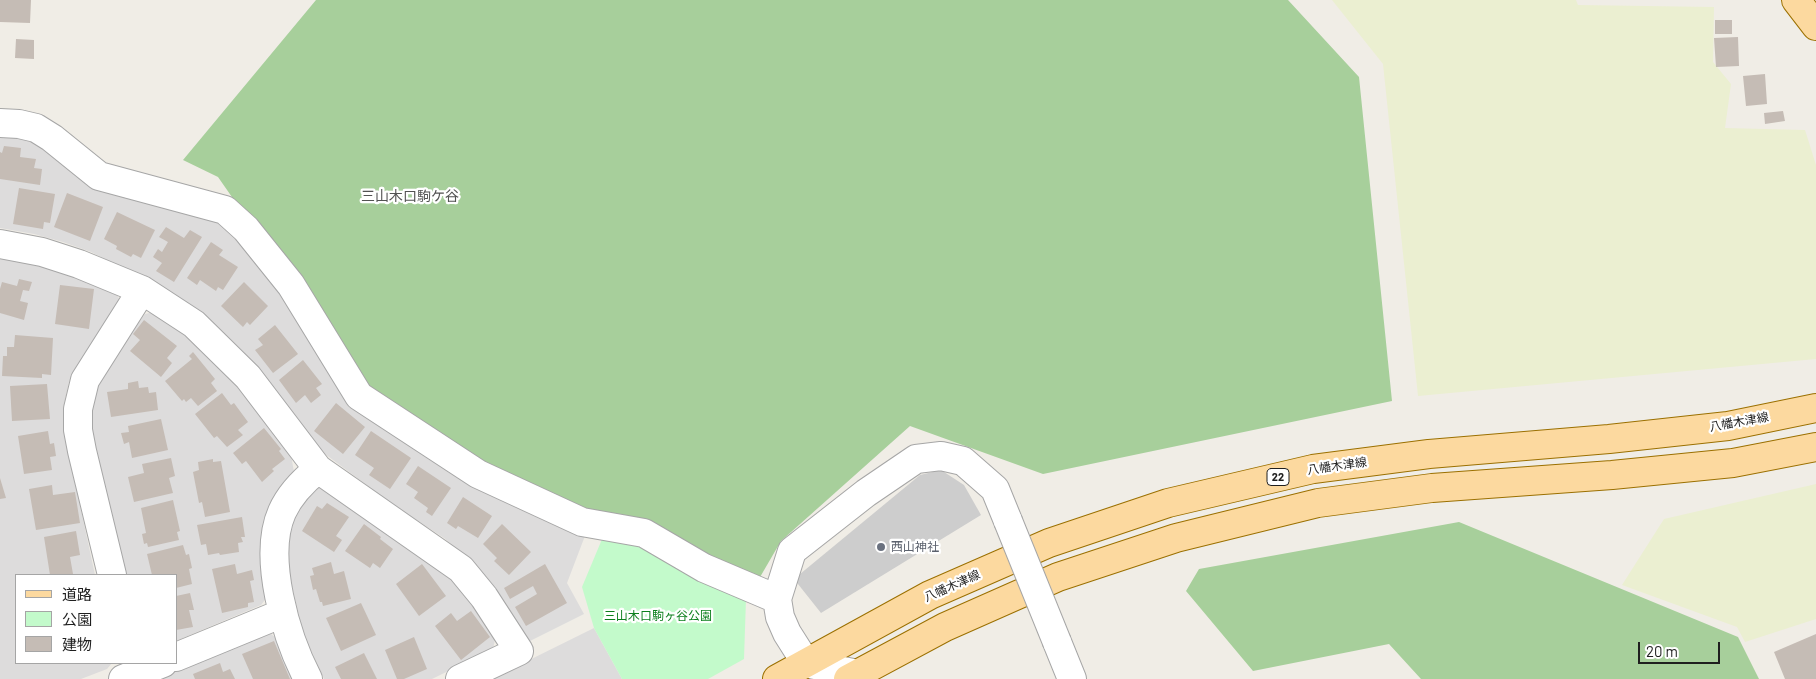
<!DOCTYPE html>
<meta charset="utf-8">
<style>
body{margin:0}
#map{position:relative;width:1816px;height:679px;overflow:hidden;background:#f0ede6;font-family:Barlow,"Noto Sans JP",sans-serif}
canvas{display:block}
.legend{position:absolute;left:15px;top:574px;width:162px;height:90px;box-sizing:border-box;background:#fff;border:1px solid #a5a5a5;margin:0;padding:6px 9px;list-style:none;font-size:15px;color:#1f1f1f}
.legend li{display:flex;align-items:center;gap:10px;height:25px}
.legend b{width:25px;border:1px solid #a5a5a5}
.scale{position:absolute;left:1638px;top:642px;width:82px;height:22px;box-sizing:border-box;border:2px solid #1f1f1f;border-top:0;padding-left:6px;font-size:15px;line-height:18px;white-space:nowrap;color:#1f1f1f;-webkit-text-stroke:4px #fff;paint-order:stroke}
</style>
<div id="map">
<canvas width="1816" height="679"></canvas>
<ul class="legend">
<li><b style="height:6px;background:#fcd99f"></b>道路</li>
<li><b style="height:14px;background:#c3facb"></b>公園</li>
<li><b style="height:14px;background:#c5bcb5"></b>建物</li>
</ul>
<div class="scale">20 m</div>
</div>
<script>
const ctx = document.querySelector('canvas').getContext('2d');
ctx.lineJoin = 'round';
function fillPath(path, color) {
  ctx.fillStyle = color;
  ctx.fill(path, 'evenodd');
}
function stroke(path, color, width, dash) {
  ctx.strokeStyle = color;
  ctx.lineWidth = width;
  ctx.lineCap = dash ? 'butt' : 'round';
  ctx.setLineDash(dash || []);
  ctx.stroke(path);
}
function drawText(font, color, halo, rows, align = 'center') {
  ctx.font = font + ' Barlow,"Noto Sans JP",sans-serif';
  ctx.lineWidth = 4.5;
  ctx.setLineDash([]);
  ctx.textBaseline = 'middle';
  ctx.strokeStyle = halo;
  ctx.fillStyle = color;
  for (const [text, x, y, turn = 0] of rows) {
    ctx.save();
    ctx.translate(x, y);
    ctx.rotate((+turn || 0) * Math.PI / 180);
    ctx.textAlign = isNaN(turn) ? turn : align;
    if (halo) ctx.strokeText(text, 0, 0);
    ctx.fillText(text, 0, 0);
    ctx.restore();
  }
}
fillPath(new Path2D(`
 M0,131H15L230,226L588,528L567,583L584,614L528,642L479,569L444,538L392,504L325,454L265,379L194,309L169,291L91,252L63,242L34,234L0,228Z
 M0,255L40,263L116,292L120,301L76,368L69,382L63,409L65,435L95,575H16V663H112L107,669L81,679H0Z
 M154,312L185,334L213,359L232,379L291,455L294,472L275,502L263,532L261,563L268,596L261,605L176,641V575H123L90,436L89,403L101,375L145,314Z
 M322,487L448,572L496,635L493,649L432,679H324L303,634L284,552L291,518L313,488Z
 M594,628L622,679H491Z
 M269,632L278,640L295,679H152Z`), '#dddcdc');
fillPath(new Path2D(`
 M941,470L964,485L981,515L821,613L794,579L920,475Z`), '#cdcdcd');
fillPath(new Path2D(`
 M1332,0H1576L1578,5L1714,7L1713,62L1731,84L1725,128L1805,130L1816,165V359L1418,396L1383,64Z
 M1816,484V619L1745,642L1737,627L1622,585L1664,519Z`), '#ebefd1');
fillPath(new Path2D(`
 M316,0H1288L1359,77L1392,401L1043,474L910,426L781,541L756,584L480,465L365,388L218,177L183,160Z
 M1459,522L1738,637L1759,679H1421L1389,644L1253,671L1186,591L1199,569Z`), '#a7cf9b');
fillPath(new Path2D(`
 M605,532L678,557L746,599L744,659L708,679H622L594,628L582,587Z`), '#c3facb');
fillPath(new Path2D(`
 M0,0H31L30,23L0,22Z
 M1715,20H1732V34H1715Z
 M1738,37L1739,66L1716,67L1714,38Z
 M16,39L34,40V59L15,58Z
 M1765,74L1767,104L1746,106L1743,76Z
 M1783,111L1785,121L1765,124L1764,113Z
 M4,146L21,148L20,157L36,159L34,168L42,169L40,185L0,179V152L2,153Z
 M19,188L55,194L50,223L44,222L43,229L13,224Z
 M67,193L103,207L90,241L54,227Z
 M117,212L155,230L141,258L133,254L131,257L116,249L117,246L104,239Z
 M166,227L184,238L190,230L202,237L174,282L156,271L162,263L153,257L158,249L162,252L168,242L159,237Z
 M211,242L223,250L219,255L238,267L223,290L218,287L216,291L200,280L197,285L187,278Z
 M19,279L32,282L29,291L23,290L20,301L28,303L24,320L0,313V289L2,282L17,286Z
 M244,282L268,306L250,325L247,322L243,327L221,306Z
 M60,285L94,289L89,329L55,324Z
 M144,320L177,346L167,358L172,363L161,377L130,351L140,340L133,334Z
 M275,325L298,354L273,373L255,350L263,345L258,339Z
 M15,335L53,338L51,375L42,374V378L2,376L3,356H7V347H14Z
 M193,352L215,379L211,383L217,391L198,406L191,398L186,402L184,399L182,401L165,381L192,359L189,356Z
 M303,360L322,384L316,388L321,395L311,403L305,395L296,403L279,380Z
 M138,381L139,388L148,387L149,393L156,392L158,410L111,417L107,392L128,389V383Z
 M47,384L50,419L12,421L10,386Z
 M222,393L231,405L234,403L248,422L238,430L243,435L227,447L217,436L214,438L195,414Z
 M336,403L365,427L343,454L314,431Z
 M161,419L168,450L132,458L129,442L124,444L121,433L129,432L128,426Z
 M264,428L281,449L279,451L285,459L272,469L274,471L262,482L246,461L242,464L233,453Z
 M48,431L50,444L54,443L56,456L50,457L52,470L24,474L18,436Z
 M371,431L411,458L390,489L369,475L374,468L355,455Z
 M171,458L175,476L169,478L173,493L134,502L128,477L144,473L142,464Z
 M213,459V462L221,461L230,512L205,517L202,502L199,503L193,472L199,470L198,462Z
 M418,466L451,488L432,516L426,512L428,508L414,498L418,492L406,484Z
 M0,478L6,498L0,499Z
 M52,485L53,495L75,492L80,523L36,530L29,489Z
 M463,497L492,516L478,538L458,526L456,529L447,523Z
 M173,500L180,531L177,532L179,540L148,547L147,543L144,544L142,534L146,533L141,508Z
 M327,503L349,517L336,536L342,540L334,552L302,531L317,506L322,509Z
 M242,517L245,537H241L243,542L238,543L239,552L220,555L219,553L208,555L206,544L201,545L197,525Z
 M364,524L381,537L380,539L393,549L380,568L373,563L370,568L345,551Z
 M502,524L531,552L509,575L494,561L497,558L483,544Z
 M76,531L80,555L70,557L73,574L50,575L44,537Z
 M183,545L186,555L189,554L192,568L189,569L192,584L176,588V575H152L147,554Z
 M331,562L334,574L344,571L351,599L323,606L322,602H320L316,589L313,590L310,576L314,575L312,568Z
 M235,564L237,574L252,570L254,580L250,581L254,602L248,603V607L222,613L212,569Z
 M422,564L446,596L419,616L396,584Z
 M545,564L567,603L526,626L515,607L537,594L533,586L510,599L504,588Z
 M190,593L194,610H189L193,627L176,630V596Z
 M361,603L376,635L341,651L326,618Z
 M471,611L490,637L461,660L435,626L451,613L457,621Z
 M1816,634V679H1785L1774,652Z
 M414,637L427,669L404,679H397L385,650Z
 M274,641L290,679H253L242,654Z
 M364,653L377,679H341L335,667Z
 M220,663L223,672L230,669L235,679H195L193,674Z`), '#c5bcb5');
const minor = new Path2D(`
 M0,123L19,124L36,128L52,138L99,176L225,210L246,229L291,285L359,396L478,474L582,522L644,533L704,568L777,599
 M0,244L42,252L79,264L142,290L194,324L248,377L318,469L461,569L484,597L519,651L460,679
 M112,575L82,451L78,430V409L85,380L142,290
 M1057,642L1072,679
 M176,657L283,613
 M123,679L163,663
 M308,679C286,637 262,557 282,512C290,494 303,481 318,469
 M860,679L857,674L806,663L787,633L780,617L777,599L792,551L866,493L916,459L941,456L963,461L995,489L1008,521`);
const primary = new Path2D(`
 M1796,0L1816,26
 M777,679L930,595L1049,543L1168,503L1313,469L1429,454L1609,439L1728,426L1816,408
 M848,679L945,627L1058,577L1176,538L1318,503L1432,488L1612,475L1733,463L1816,447`);
stroke(minor, '#a6a6a6', 30);
stroke(primary, '#9b7000', 30);
stroke(minor, '#fff', 28);
stroke(primary, '#fcd99f', 28);
const minorBridge = new Path2D(`
 M1008,521L1057,642`);
stroke(minorBridge, '#a6a6a6', 30, []);
stroke(minorBridge, '#fff', 28);
for (const [x, y, r, color] of [
 [881,547,5,"#6b7280"]
]) {
  const dot = new Path2D();
  dot.arc(x, y, r, 0, 2 * Math.PI);
  ctx.fillStyle = color;
  ctx.fill(dot);
  stroke(dot, '#fff', 2);
}
for (const [x, y, w] of [
 [1278,477,22]
]) {
  const box = new Path2D();
  box.roundRect(x - w / 2, y - 8.5, w, 17, 4);
  ctx.fillStyle = '#fff';
  ctx.fill(box);
  stroke(box, '#1f1f1f', 1);
}
drawText('bold 11px', '#1f1f1f', null, [
 ["22",1278,477]
]);
drawText('12px', '#1f1f1f', '#fff', [
 ["八幡木津線",1739,422,-10],
 ["八幡木津線",1337,466,-8],
 ["八幡木津線",952,586,-24]
]);
drawText('12px', '#5b616d', '#fff', [
 ["西山神社",891,547]
], 'left');
drawText('12px', '#0c7f1c', '#fff', [
 ["三山木口駒ヶ谷公園",658,616]
]);
drawText('14px', '#525252', '#fff', [
 ["三山木口駒ケ谷",410,196]
]);
</script>
